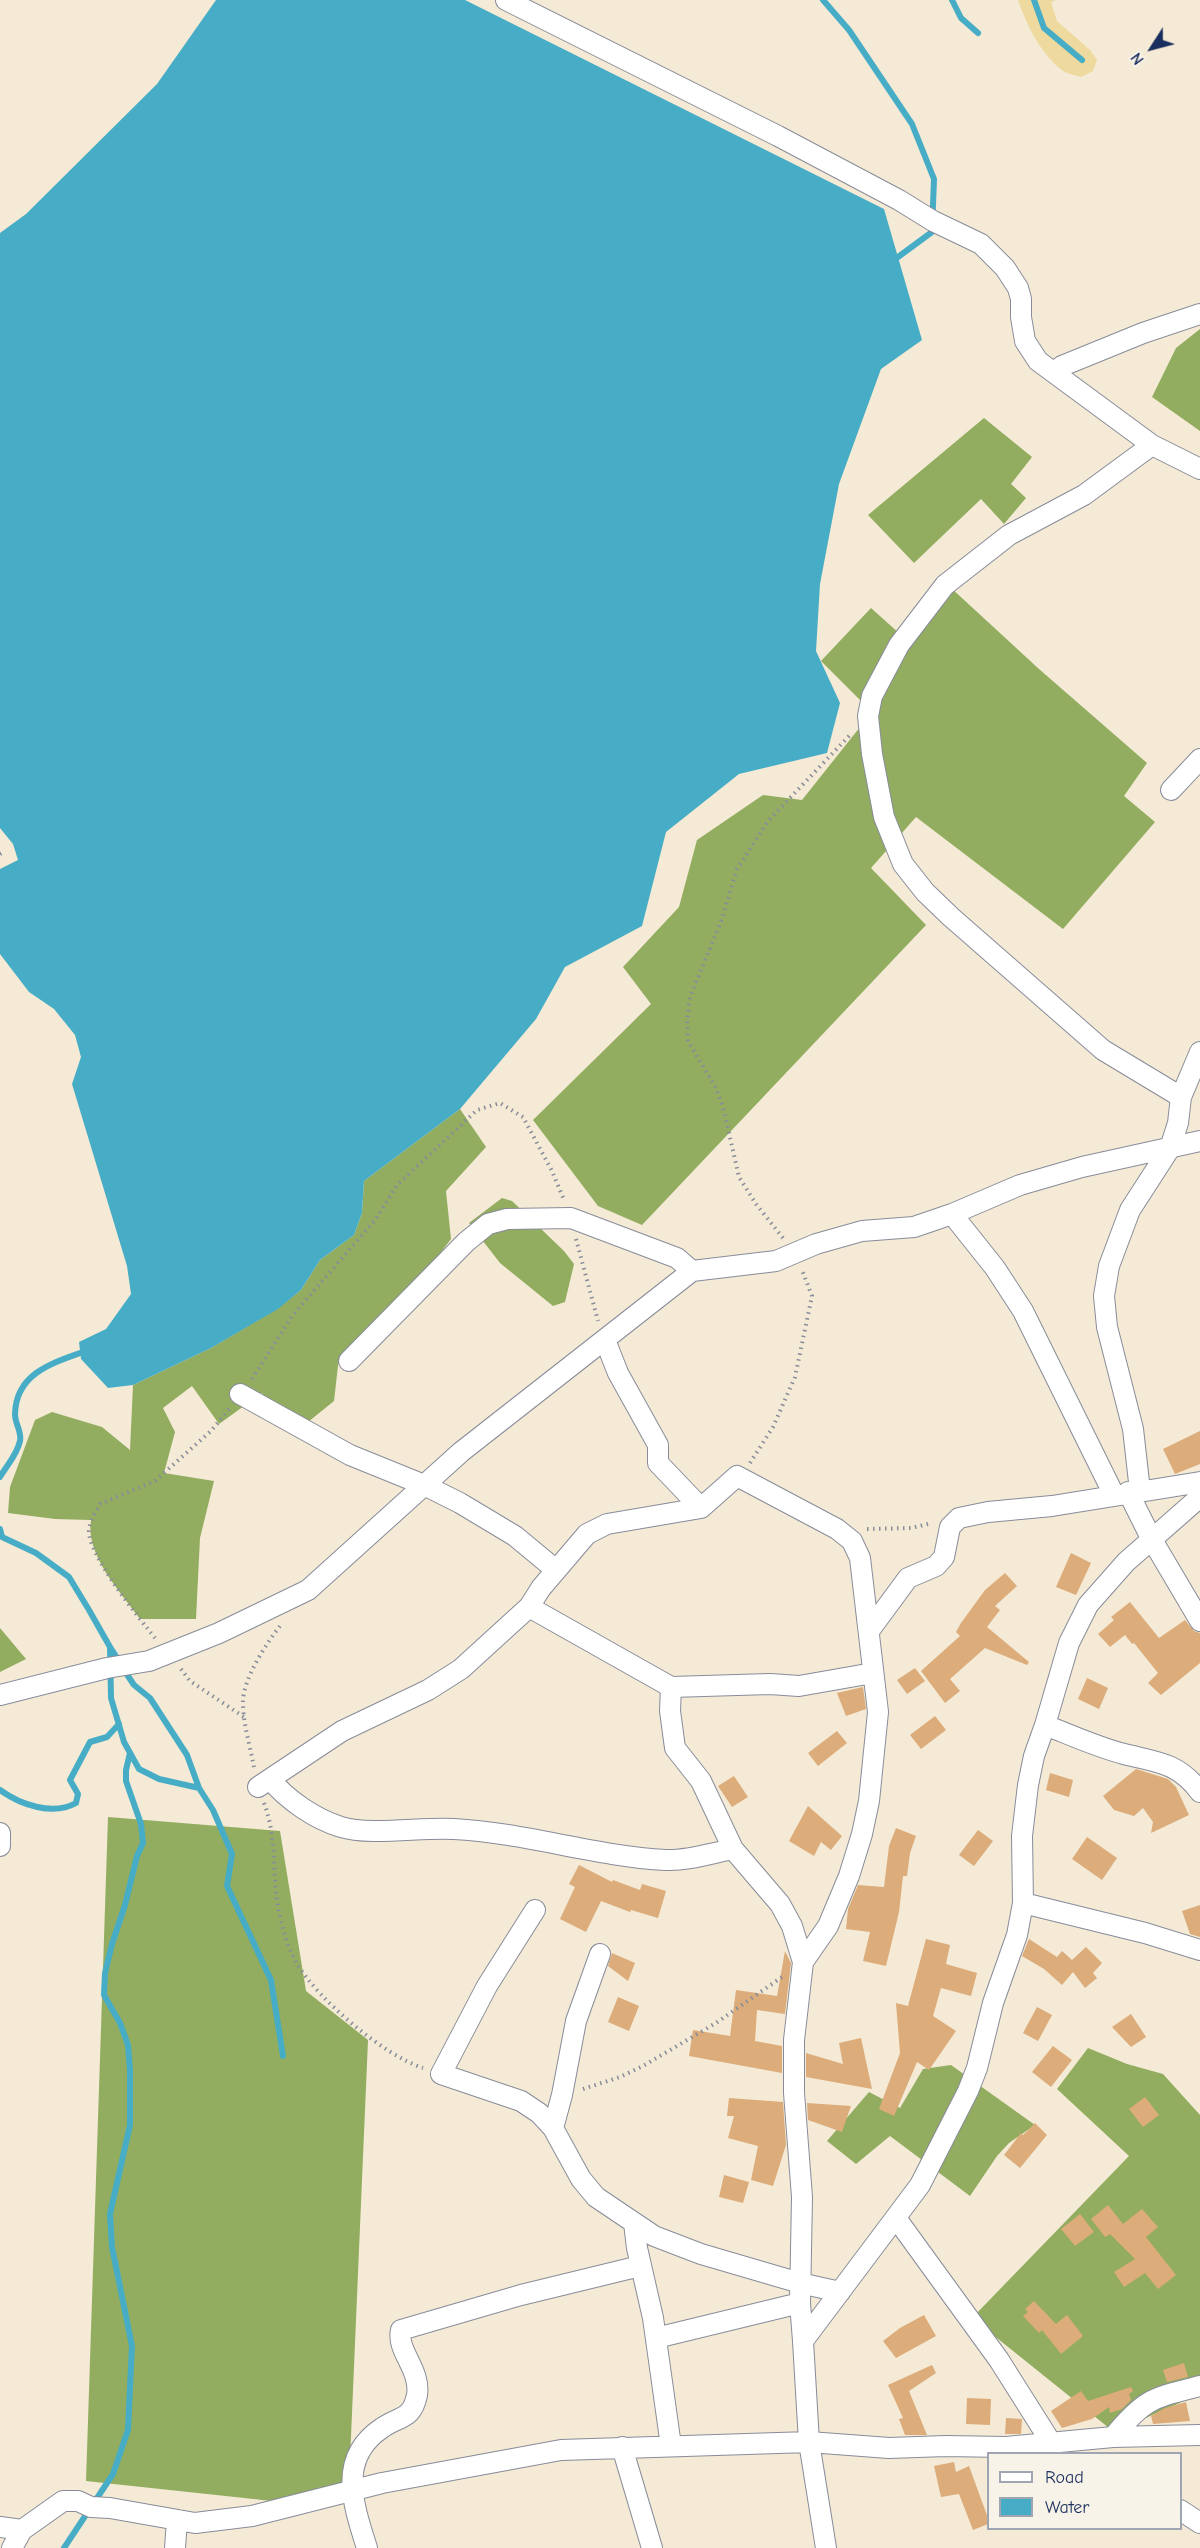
<!DOCTYPE html>
<style>
body{margin:0}
#map{position:relative;width:1200px;height:2548px;overflow:hidden;background:#f4ead5;font-family:"Comic Neue",sans-serif}
canvas{display:block}
.legend{position:absolute;left:987px;top:2452px;width:195px;height:78px;box-sizing:border-box;background:#f7f3e8;border:2px solid #9fa5b1;margin:0;padding:8px 10px;list-style:none;font-size:18px;color:#1b2f5e}
.legend li{display:flex;align-items:center;gap:12px;height:30px}
.legend b{width:30px;border:2px solid #9fa5b1}
.north{position:absolute;left:1122px;top:18px;width:60px;height:60px;-webkit-text-stroke:4px #f7f3e8;paint-order:stroke;rotate:234deg;font-size:16px;font-weight:700;line-height:24px;text-align:center;color:#1b2f5e}
.north::after{content:'';display:block;margin:auto;width:21px;height:27px;background:#1b2f5e;clip-path:polygon(50% 0,100% 100%,50% 72%,0 100%)}
</style>
<div id="map">
<canvas width="1200" height="2548"></canvas>
<ul class="legend">
<li><b style="height:8px;background:#fff"></b>Road</li>
<li><b style="height:16px;background:#47adc6"></b>Water</li>
</ul>
<div class="north">N</div>
</div>
<script>
const ctx = document.querySelector('canvas').getContext('2d');
ctx.lineJoin = 'round';
function fillPath(path, color) {
  ctx.fillStyle = color;
  ctx.fill(path, 'evenodd');
}
function stroke(path, color, width, dash) {
  ctx.strokeStyle = color;
  ctx.lineWidth = width;
  ctx.lineCap = dash ? 'butt' : 'round';
  ctx.setLineDash(dash || []);
  ctx.stroke(path);
}
fillPath(new Path2D(`
 M1200,329V431L1152,397L1176,348Z
 M984,418L1032,457L1011,484L1026,498L1004,524L981,499L914,563L868,515Z
 M950,587L1039,669L1147,763L1124,796L1155,822L1063,929L916,817L871,868L926,925L642,1225L598,1206L533,1120L651,1004L623,967L679,907L697,840L763,795L802,800L872,712L821,661L871,608L910,643Z
 M460,1109L486,1147L446,1191L451,1239L397,1310L339,1357L334,1401L292,1435L262,1393L219,1424L192,1386L163,1408L175,1432L164,1473L214,1481L200,1538L196,1619H140C120,1591 85,1555 91,1520L55,1519L8,1513L10,1487L35,1420L52,1412L102,1427L130,1450L133,1385L211,1348L277,1309L301,1290L320,1260L354,1235L362,1213L364,1181Z
 M502,1198L512,1201L564,1251L574,1264L565,1302L553,1306L500,1263L469,1223Z
 M0,1628L26,1659L0,1672Z
 M108,1817L280,1831L306,1991L368,2040L349,2483L272,2501L86,2481Z
 M1088,2048L1127,2064L1163,2074L1200,2115V2394L1114,2432L972,2318L1129,2156L1057,2089Z
 M951,2065L1035,2125L1009,2143L997,2156L970,2196L890,2136L856,2164L827,2141L869,2092L900,2108L923,2069Z`), '#92ad60');
fillPath(new Path2D(`
 M1018,0H1056L1051,2L1057,21L1090,50L1097,60L1093,71L1081,77C1076,75 1068,74 1063,71C1041,54 1027,26 1018,0Z`), '#eeda9e');
fillPath(new Path2D(`
 M216,0H465L884,209L922,340L881,369L839,484L820,584L816,651L840,703L827,753L739,774L666,832L642,926L565,967L536,1019L460,1109L364,1181L362,1213L354,1235L320,1260L301,1290L278,1309L211,1348L133,1385L108,1388L81,1359L79,1342L106,1329L131,1294L127,1266L72,1084L81,1057L75,1035L54,1009L29,992L0,954V869L18,860L13,844L0,828V233L26,214L157,84Z`), '#47adc6');
stroke(new Path2D(`
 M823,0L849,30L912,124L934,179L932,232L898,257
 M952,0L961,18L978,33
 M1034,0L1044,28L1082,60
 M0,1477C7,1465 17,1455 20,1441C22,1432 15,1424 15,1414C16,1375 49,1364 80,1353
 M0,1529L2,1537L36,1553L69,1577L89,1610L110,1647L111,1698L124,1742L139,1769L159,1779L199,1788
 M110,1647L119,1661
 M124,1670L134,1685L150,1698L187,1755L199,1788L213,1810L232,1854L227,1886L271,1980L283,2056
 M0,1790C21,1805 53,1816 76,1803L78,1794L70,1780L90,1742L107,1737L119,1724
 M64,2548L113,2474L128,2430L132,2346L112,2247L110,2214L130,2125V2070L128,2045L120,2023L104,1995L105,1973L112,1944L125,1905L137,1856L143,1843L141,1824L126,1781V1770L130,1753`), '#47adc6', 6);
fillPath(new Path2D(`
 M1200,1431V1464L1175,1474L1163,1449Z
 M1071,1553L1091,1563L1076,1595L1056,1587Z
 M1005,1573L1017,1586L995,1606L1000,1610L987,1627L1029,1662L1027,1665L985,1648L950,1679L960,1691L945,1703L921,1671L960,1636L956,1632L961,1623L985,1590Z
 M1130,1602L1159,1638L1185,1620L1194,1631L1200,1633V1663L1161,1695L1148,1683L1158,1673L1134,1643L1132,1644L1125,1635L1110,1647L1098,1634L1114,1620L1111,1617Z
 M915,1668L925,1681L907,1694L897,1680Z
 M1087,1678L1108,1688L1099,1709L1078,1699Z
 M863,1687L866,1709L846,1716L837,1693Z
 M935,1716L946,1730L921,1749L910,1735Z
 M837,1731L847,1743L818,1766L808,1753Z
 M1136,1769L1168,1779L1176,1787L1189,1815L1151,1833L1153,1822L1143,1808L1134,1816L1114,1810L1103,1796Z
 M1050,1773L1073,1780L1069,1797L1046,1790Z
 M734,1776L748,1797L732,1807L718,1786Z
 M808,1806L842,1836L831,1850L821,1842L814,1856L789,1841Z
 M896,1828L916,1836L910,1853L907,1876H903L899,1912L886,1966L863,1961L870,1932L846,1929L848,1909L858,1885L884,1887L889,1846Z
 M978,1830L993,1841L974,1866L959,1855Z
 M1087,1837L1117,1858L1102,1880L1072,1859Z
 M579,1865L612,1882L613,1880L640,1890L642,1884L666,1891L658,1918L631,1910L630,1912L601,1901L586,1932L560,1919L575,1887L569,1884Z
 M1200,1905V1937L1190,1934L1182,1911Z
 M926,1939L950,1945L946,1964L977,1973L971,1996L941,1988L933,2016L956,2031L929,2070L917,2062L894,2116L879,2109L900,2053L896,2003L908,2006Z
 M1029,1939L1057,1957L1062,1951L1072,1960L1086,1947L1102,1963L1093,1973L1097,1978L1085,1988L1073,1972L1062,1985L1044,1969L1022,1956Z
 M785,1951L791,1963L785,2014L757,2010L755,2041L782,2046V2073L689,2056L693,2030L730,2036L736,1990L777,1996Z
 M612,1953L635,1963L628,1981L608,1966Z
 M618,1997L639,2006L629,2031L608,2022Z
 M1037,2007L1052,2015L1038,2041L1023,2033Z
 M1131,2014L1146,2037L1131,2047L1112,2027Z
 M861,2038L872,2089L806,2077V2053L843,2064L839,2043Z
 M1053,2046L1072,2060L1051,2087L1032,2072Z
 M1145,2097L1159,2115L1143,2127L1129,2109Z
 M729,2098L783,2102L786,2145L773,2186L751,2180L758,2146L728,2138L734,2116H727Z
 M807,2103L851,2106L842,2132L808,2120Z
 M1035,2123L1047,2135L1020,2168L1004,2155L1021,2133L1023,2135Z
 M724,2175L749,2182L743,2203L719,2197Z
 M1108,2205L1123,2224L1142,2209L1158,2227L1146,2237L1176,2275L1158,2289L1145,2273L1124,2287L1114,2272L1135,2259L1110,2234L1105,2237L1091,2219Z
 M1080,2214L1094,2232L1075,2246L1061,2229Z
 M1034,2301L1056,2324L1067,2315L1083,2336L1061,2354L1042,2330L1039,2333L1023,2316L1028,2312L1025,2309Z
 M924,2315L936,2336L896,2358L883,2341L900,2328Z
 M1184,2363L1188,2377L1167,2382L1163,2370Z
 M932,2365L936,2373L909,2391L927,2435H905L899,2419L903,2418L888,2385Z
 M1131,2387L1133,2391L1129,2394L1131,2400L1122,2409L1110,2413L1109,2407L1092,2419L1062,2428L1051,2411L1081,2391L1088,2401Z
 M967,2398L991,2399L990,2425L966,2424Z
 M1186,2402L1190,2421L1153,2424L1151,2416L1165,2408Z
 M1006,2418L1022,2419L1021,2434H1005Z
 M954,2462L956,2472L969,2466L988,2518V2524L973,2530L959,2494L941,2497L934,2466Z`), '#dcac7b');
const street = new Path2D(`
 M506,0L778,136L899,200L933,221L981,244L1005,268L1018,288L1021,299V317L1025,341L1038,361L1152,445L1200,469
 M1054,372L1062,366L1143,333L1200,314
 M1152,445L1084,495L1009,535L945,585L899,645L872,696L868,716L872,754L884,817L903,864L925,892L951,917L1103,1050L1181,1097
 M1171,790L1200,759
 M952,1214L995,1268L1023,1311L1114,1495
 M605,1340L618,1373L658,1445V1463L701,1508
 M349,1361L466,1242L488,1224L507,1219L571,1218L677,1258L692,1271
 M240,1394L350,1455L424,1485L460,1503L515,1536L556,1570
 M1140,1491L1133,1429L1107,1327L1104,1296L1109,1266L1130,1210L1170,1148L1178,1123L1181,1097L1200,1052
 M1128,1492L1151,1538L1200,1621
 M529,1607L671,1687L770,1684L799,1686L873,1673
 M869,1631L908,1578L936,1566L944,1557L950,1527L959,1518L988,1512L1052,1506L1200,1482
 M671,1687L670,1711L675,1748L701,1781L733,1849L780,1904L792,1926L803,1962L794,2040V2093L802,2197L800,2303L803,2341
 M0,1695L107,1668L149,1661L219,1633L308,1590L461,1452L692,1271L776,1261L816,1244L862,1231L914,1227L952,1214L1020,1185L1082,1167L1200,1141
 M1045,1725C1071,1735 1097,1747 1124,1754C1156,1762 1178,1762 1200,1792
 M270,1779L342,1731L428,1690L461,1669L529,1607L541,1588L587,1534L607,1524L701,1508L737,1476L837,1529L852,1541L860,1558L878,1712L869,1801L862,1834L849,1876L828,1926L803,1962
 M258,1787L270,1779C287,1800 315,1819 341,1827C370,1836 421,1827 454,1829C526,1833 594,1856 666,1860C687,1861 712,1853 733,1849
 M0,1833V1846
 M1023,1903L1145,1933L1200,1950
 M535,1910L487,1986L441,2074L521,2101L539,2113L553,2128L581,2179L596,2197L654,2236L701,2254L800,2283L840,2292
 M553,2128L562,2095L576,2021L600,1954
 M896,2218L999,2360L1052,2444
 M634,2223L637,2248L653,2318L671,2446
 M656,2338L800,2303
 M1113,2437C1145,2398 1153,2398 1200,2386
 M622,2447L652,2548
 M1180,2510L1200,2523
 M0,2527L22,2530
 M12,2548L22,2530L63,2501H78L91,2507L110,2508L195,2523L252,2516L382,2483L561,2450L809,2442L889,2448L946,2446L1006,2447L1113,2437L1200,2435
 M175,2548L177,2520
 M367,2548C353,2504 337,2458 382,2428C399,2416 412,2420 417,2395C421,2369 396,2351 401,2330L521,2295L640,2266
 M826,2548L809,2442L803,2341L920,2185L968,2091L977,2068L993,2003L1017,1935L1023,1903L1022,1836L1028,1785L1034,1756L1045,1725L1069,1643L1088,1605L1126,1562L1200,1497`);
stroke(street, '#888c9a', 22);
stroke(new Path2D(`
 M0,854L5,851
 M783,1238L756,1204L739,1177L723,1107L716,1088L688,1041L687,1021L690,997L722,919L737,869L768,821L851,734
 M576,1239L598,1321
 M252,1379L292,1316L376,1219L397,1185L477,1110L500,1103L523,1117L552,1171L564,1200
 M750,1463L773,1427L795,1377L812,1296L802,1270
 M867,1529L911,1528L932,1523
 M155,1638C139,1618 87,1554 89,1530C90,1520 96,1512 100,1504L155,1481L211,1431L229,1409
 M181,1669L190,1681L244,1717
 M254,1767C250,1746 243,1723 243,1702C243,1679 266,1644 280,1626
 M264,1803C277,1837 272,1872 278,1907C282,1927 287,1946 297,1964C319,2000 383,2055 423,2068
 M583,2089L620,2077L643,2066L716,2023L782,1977`), '#888c9a', 4, [1.5, 4.5]);
stroke(street, '#fff', 20);
</script>
